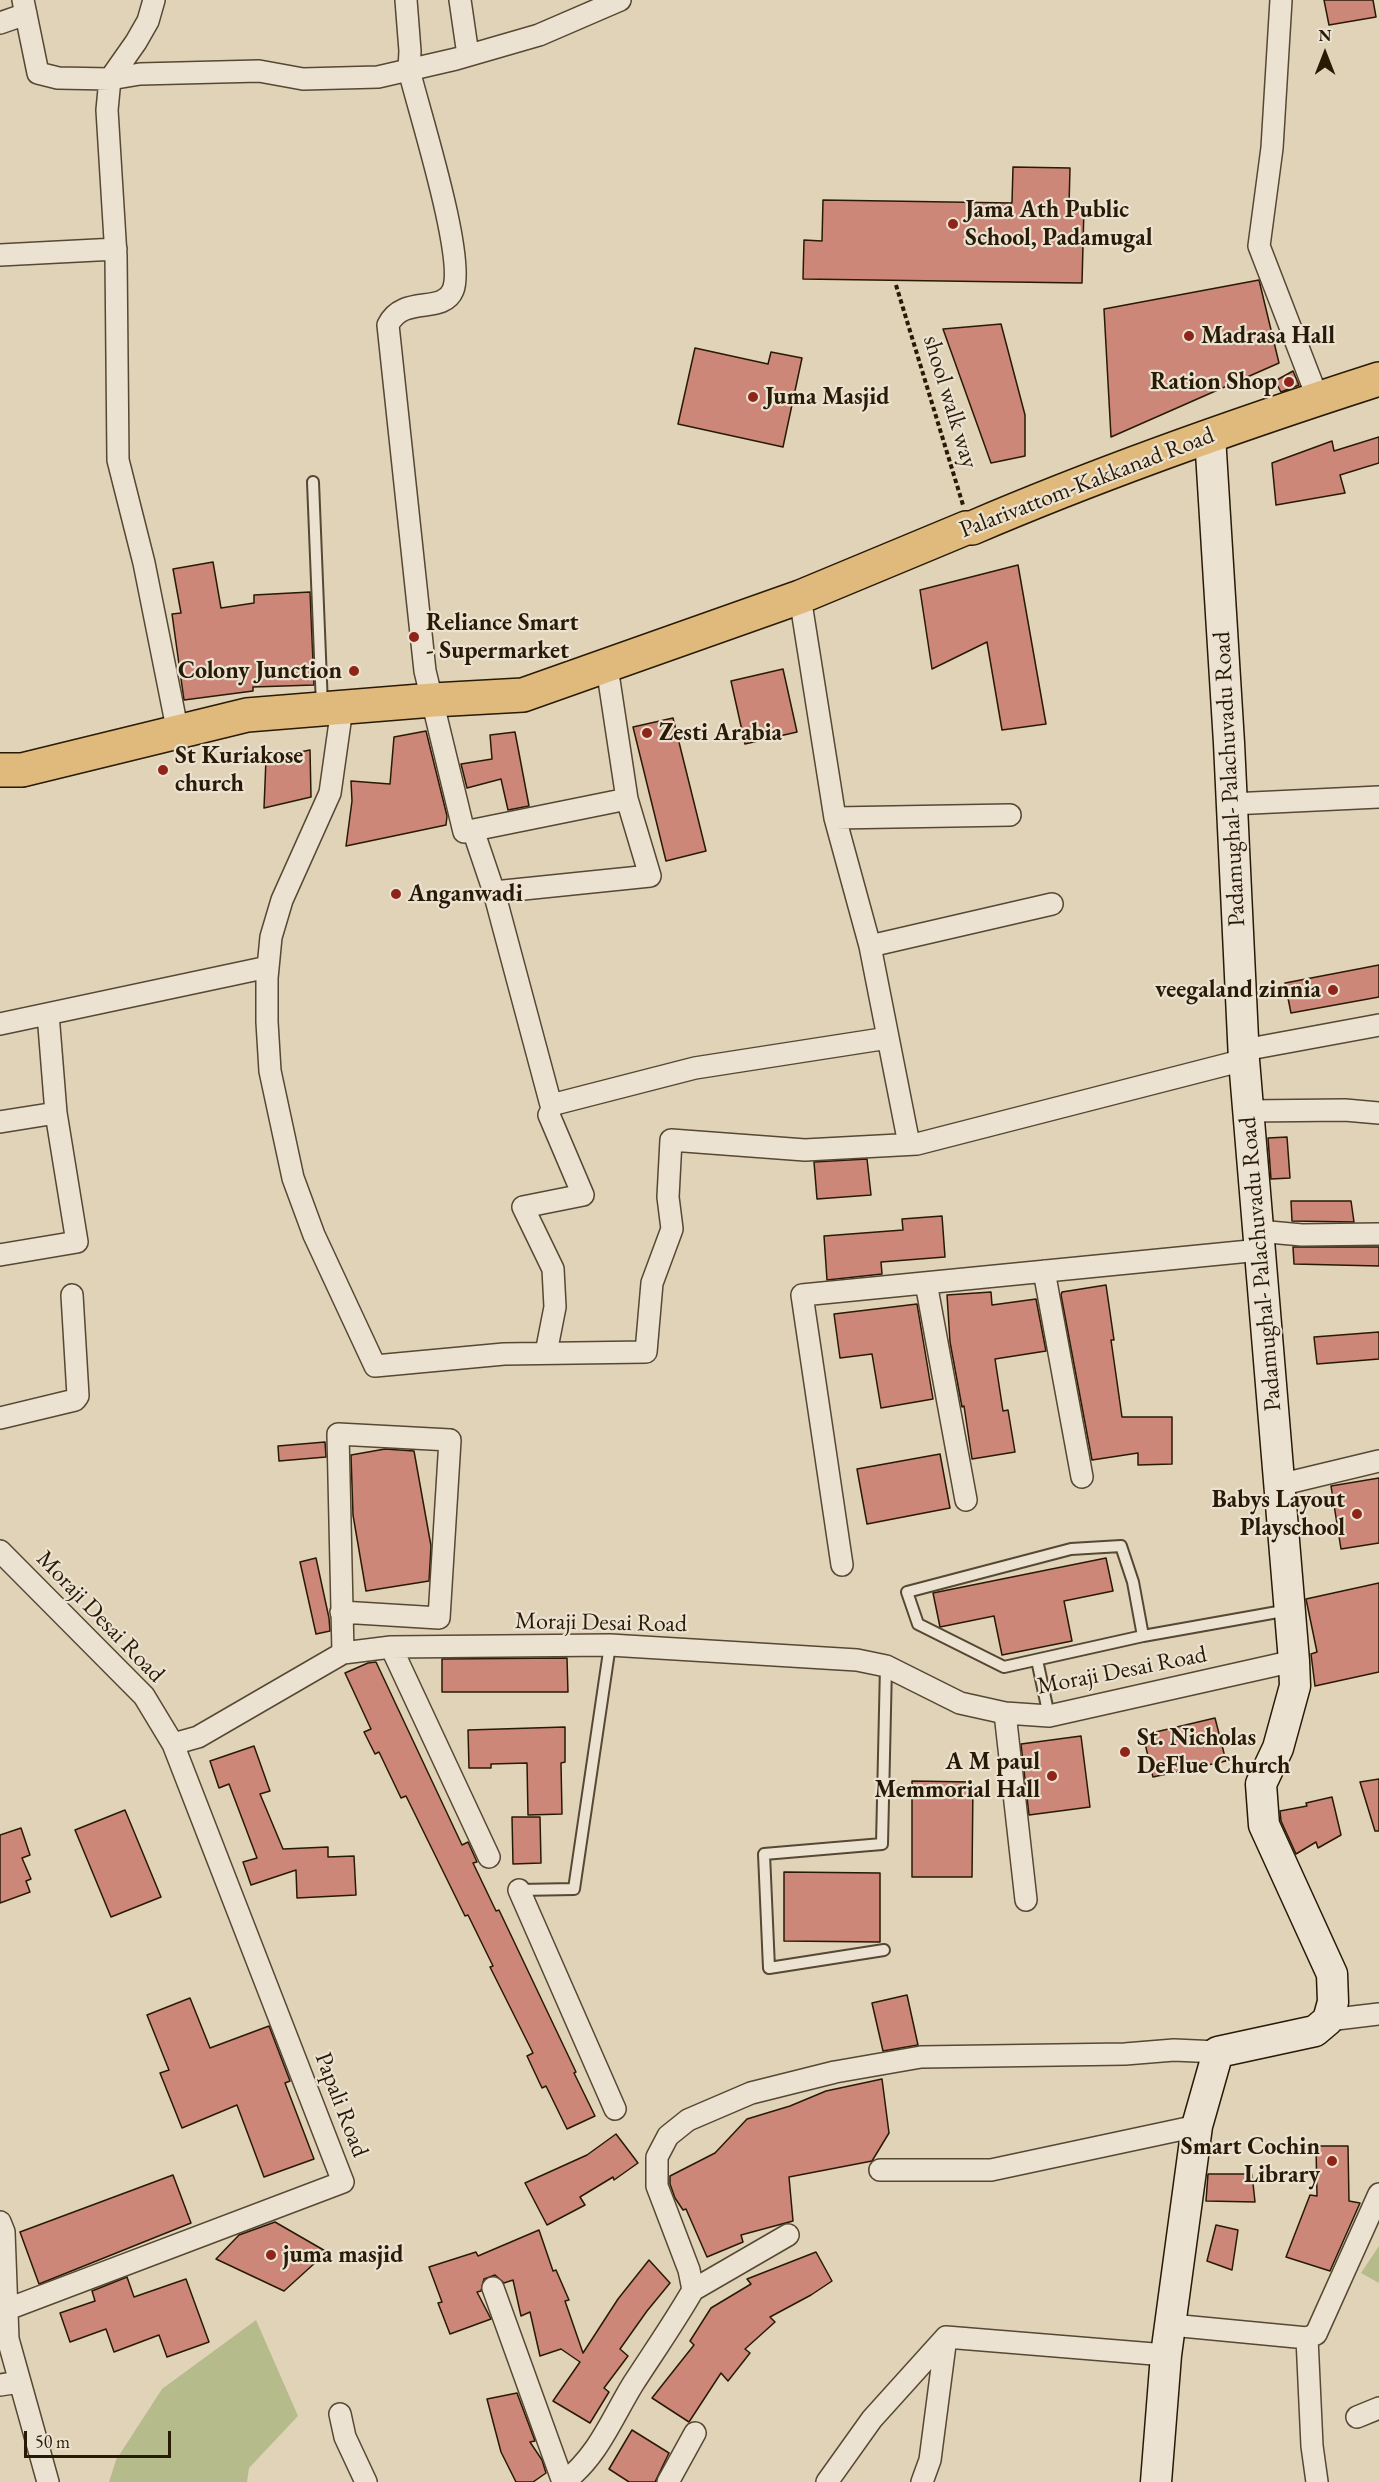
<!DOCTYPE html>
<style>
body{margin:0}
#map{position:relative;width:1379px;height:2482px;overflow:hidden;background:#e0d3b8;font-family:"EB Garamond",serif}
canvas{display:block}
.north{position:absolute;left:1295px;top:24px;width:60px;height:60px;-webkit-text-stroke:4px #ebe2d1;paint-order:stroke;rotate:0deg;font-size:16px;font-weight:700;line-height:24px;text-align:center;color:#281a05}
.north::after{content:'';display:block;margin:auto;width:21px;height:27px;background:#281a05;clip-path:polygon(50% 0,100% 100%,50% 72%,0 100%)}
.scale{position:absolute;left:24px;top:2431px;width:147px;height:27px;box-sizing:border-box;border:3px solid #281a05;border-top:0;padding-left:8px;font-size:18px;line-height:21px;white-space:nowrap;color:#281a05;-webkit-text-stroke:4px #ebe2d1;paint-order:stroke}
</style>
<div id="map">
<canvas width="1379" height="2482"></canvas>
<div class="north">N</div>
<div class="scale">50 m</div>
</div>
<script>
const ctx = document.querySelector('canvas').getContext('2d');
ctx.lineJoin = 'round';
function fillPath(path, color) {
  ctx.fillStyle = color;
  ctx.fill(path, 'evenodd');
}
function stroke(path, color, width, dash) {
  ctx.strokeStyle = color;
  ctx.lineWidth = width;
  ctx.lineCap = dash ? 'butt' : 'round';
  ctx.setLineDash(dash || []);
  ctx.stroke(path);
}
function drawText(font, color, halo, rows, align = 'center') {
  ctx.font = font + ' "EB Garamond",serif';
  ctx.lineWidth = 4.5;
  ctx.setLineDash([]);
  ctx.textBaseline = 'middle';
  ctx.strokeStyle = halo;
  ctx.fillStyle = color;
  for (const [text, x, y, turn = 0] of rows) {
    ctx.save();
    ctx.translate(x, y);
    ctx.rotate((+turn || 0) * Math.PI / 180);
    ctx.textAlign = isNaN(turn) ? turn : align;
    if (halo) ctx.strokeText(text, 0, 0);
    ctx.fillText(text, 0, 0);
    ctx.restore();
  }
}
fillPath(new Path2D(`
 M1379,2246V2283L1361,2273Z
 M256,2320L298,2416L249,2468L247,2482H109L116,2460L162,2389Z`), '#b6bb8c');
const building = new Path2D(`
 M1324,0H1373L1376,17L1329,25Z
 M1013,167L1070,168L1069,206L1084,207L1082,283L803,279L804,240L822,241L823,200L1012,203Z
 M1259,280L1279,363L1111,437L1104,309Z
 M1001,324L1025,415V456L991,463L943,329Z
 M695,348L768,364L771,352L802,358L783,447L678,424Z
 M1293,371L1299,385L1281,392L1275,381Z
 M1379,437V463L1340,475L1345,493L1276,505L1272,463L1332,441L1334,451Z
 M213,562L221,608L254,603V595L310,592L314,685L253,687V691L184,700L172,614L181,613L173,569Z
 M1018,565L1046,724L1002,730L987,642L932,669L920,590Z
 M783,669L797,732L745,744L731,681Z
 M673,718L706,851L666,861L633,727Z
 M426,731L447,816L446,825L346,846L352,801L351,781L390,784L394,737Z
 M515,732L529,806L508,810L501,779L467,788L461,764L492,759L490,735Z
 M310,750L311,797L264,808L266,759Z
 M1379,965V997L1291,1013L1285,983Z
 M1287,1137L1290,1178L1271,1179L1268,1138Z
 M867,1159L871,1195L817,1199L814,1162Z
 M1291,1201H1351L1354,1222L1292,1221Z
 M942,1216L945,1257L881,1262L882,1274L827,1280L824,1236L903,1230L902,1219Z
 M1293,1247H1379V1266L1294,1264Z
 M1106,1285L1114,1340H1111L1122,1417H1172V1464L1138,1465V1453L1092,1460L1061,1295L1062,1292Z
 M991,1292L992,1305L1036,1299L1046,1351L995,1359L1003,1411L1008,1410L1015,1452L972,1459L964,1406L962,1407L950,1342L947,1295Z
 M917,1304L933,1399L881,1408L872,1354L840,1358L834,1314Z
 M1379,1332V1359L1317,1364L1314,1337Z
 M325,1442L326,1457L279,1461L278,1446Z
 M385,1449L414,1451L431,1546L429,1581L366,1591L353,1515L351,1455Z
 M940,1454L950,1508L867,1524L857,1469Z
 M1379,1478V1543L1341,1549L1331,1486Z
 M316,1558L329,1618L330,1631L316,1634L300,1562Z
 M1106,1558L1113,1591L1064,1601L1072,1641L1002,1655L994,1616L940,1627L933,1593Z
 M1379,1583V1672L1315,1686L1311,1654L1317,1652L1306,1599Z
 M567,1658L568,1692H442V1659Z
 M376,1662L462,1845L468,1842L477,1862L473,1863L496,1911L499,1910L576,2072L574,2073L595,2116L567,2129L546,2086L542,2088L527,2056L533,2053L490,1967L493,1966L468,1915L465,1916L406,1796L401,1798L379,1752L375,1754L364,1732L371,1729L345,1673L368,1663Z
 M1215,1718L1226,1761L1153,1777L1143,1735Z
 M565,1727V1762L561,1763L562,1814L528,1815L527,1763L491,1764V1768H469L468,1730Z
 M1081,1736L1090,1807L1029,1815L1021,1744Z
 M254,1746L270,1791L260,1794L283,1849L328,1847V1857L354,1856L356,1895L297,1898L296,1870L251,1885L243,1862L257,1858L229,1784L219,1788L210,1761Z
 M1379,1779V1831H1375L1360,1782Z
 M912,1781L973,1782L972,1877H912Z
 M1332,1797L1341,1835L1318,1848L1316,1842L1296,1854L1281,1821L1280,1811L1307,1806L1306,1803Z
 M125,1810L161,1897L111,1917L75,1830Z
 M512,1817H540L541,1863L513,1864Z
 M21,1828L30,1855L22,1858L31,1879L26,1881L30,1892L0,1903V1835Z
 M784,1872L880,1873V1942L784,1941Z
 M907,1995L918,2045L883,2051L872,2003Z
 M190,1998L210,2048L269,2026L290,2081L285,2083L314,2159L264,2177L237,2105L182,2128L160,2073L169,2070L147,2015Z
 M882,2079L889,2133L872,2161L789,2177L793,2221L741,2235L743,2242L707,2257L686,2209L683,2210L675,2198L670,2184V2176L715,2153L747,2119L790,2106L826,2091Z
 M616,2134L638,2163L614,2180L613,2177L580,2197L585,2205L547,2225L525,2183L587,2155Z
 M1316,2146H1348L1349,2201L1360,2203L1330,2271L1286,2257L1310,2195L1317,2196Z
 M1208,2174H1252L1255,2202L1206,2201Z
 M173,2175L191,2223L39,2284L20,2232Z
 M275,2222L327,2252L284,2291L216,2259L239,2235Z
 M1216,2225L1238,2230L1232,2270L1207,2261Z
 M539,2230L553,2271L556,2270L569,2300L565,2301L583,2353L618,2299L649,2260L670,2283L647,2311L620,2349L628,2356L604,2388L609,2392L590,2423L553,2401L580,2362L561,2349L540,2356L530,2312L521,2316L513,2280L504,2283L495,2275L484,2279L481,2291L477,2292L491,2319L450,2334L438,2303L442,2302L429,2267L476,2252L478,2256Z
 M816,2252L832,2281L811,2295L770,2317L775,2322L745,2349L750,2353L728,2381L721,2373L689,2422L652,2398L694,2345L690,2341L711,2308L751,2284L747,2279Z
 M127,2277L134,2297L186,2279L209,2342L167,2357L159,2335L114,2352L106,2329L70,2342L60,2313L95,2301L92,2291Z
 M517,2393L535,2441L530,2442L542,2460L546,2473L533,2482H516L501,2452L487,2399Z
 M632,2430L669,2453L655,2482H629L609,2469Z`);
fillPath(building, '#cd8778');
stroke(building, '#281a05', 1.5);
const service = new Path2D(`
 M313,482L322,706
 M1143,1636L1004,1667L918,1624L907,1592L1071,1549L1121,1546L1133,1582L1143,1636L1289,1610
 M1037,1660L1049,1716
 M519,1890L574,1889L610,1645
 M884,1950L769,1968L764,1854L882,1844L886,1666`);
const minor = new Path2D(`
 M23,0L38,73L58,78L110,79L140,74L259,71L303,79L378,77L456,59L539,35L620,0
 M154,0L148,21L136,42L110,79L107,110L116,256L118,460L144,563L178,733
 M406,0L410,51L409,70C419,111 466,258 453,290C443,315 403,294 388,325L425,671L464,832L627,799
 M460,0L468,55
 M1281,0L1272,148L1259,246L1318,399
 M0,23L26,14
 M0,255L116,249
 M800,597L835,818L870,946L909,1144
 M607,667L627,799L650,876L494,892L551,1105L695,1068L888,1038
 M342,708L330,793L282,900L271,937L267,978V1022L270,1071L293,1178L314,1235L375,1366L504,1354L646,1352L652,1283L672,1229L668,1197L671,1140L805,1150L917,1144L1244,1060
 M1231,804L1379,797
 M835,818L1010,815
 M473,830L494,892
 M870,946L1052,904
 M0,1024L268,967
 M1244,1050L1379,1025
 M1249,1111L1345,1110L1379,1113
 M0,1122L56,1113L48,1014
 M1258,1231L1302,1235L1379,1234
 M0,1255L77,1242L56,1113
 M1044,1271L1082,1477
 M926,1283L966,1500
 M546,1353L555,1307L553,1269L523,1207L583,1195L549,1115
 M0,1418L75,1400L78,1396L72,1295
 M1279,1485L1379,1461
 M0,1551L144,1696L173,1744L198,1737L343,1653L391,1647L610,1645L857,1660L886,1666L960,1703L1005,1713L1049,1716L1294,1661
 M842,1565L802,1295L1260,1250
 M341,1612L439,1618L450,1440L338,1434L343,1653
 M391,1647L489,1857
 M1005,1713L1026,1900
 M519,1890L615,2109
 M1328,2020L1379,2014
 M880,2170H991L1197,2126
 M0,2222L4,2232L8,2339L48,2482
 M493,2288L563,2482
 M693,2290L788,2235
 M0,2312L343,2182L173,1744
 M1171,2325L1307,2338L1316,2334L1379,2194
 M1307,2338L1312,2446L1317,2482
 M0,2385L20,2382
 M340,2414L345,2437L366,2482
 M1357,2417L1379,2408
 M564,2482C598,2456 611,2420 633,2384C653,2353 674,2323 693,2290L689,2270L657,2186V2157L668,2136L688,2120L751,2093L835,2072L921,2057L1125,2054L1174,2050L1218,2052
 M668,2482L695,2433
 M827,2482L872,2419L946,2337L1166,2355
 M922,2482L930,2460L946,2337`);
const secondary = new Path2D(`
 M1156,2482L1166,2355L1197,2126L1218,2052L1315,2031L1328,2020L1333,2002L1332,1974L1264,1825L1261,1784L1278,1748L1295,1686L1294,1661L1244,1060L1229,743L1210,436`);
const primary = new Path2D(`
 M0,770H22L247,715L433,700L523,695L800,597L966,528H972C1105,471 1242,423 1379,379`);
stroke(service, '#564832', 14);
stroke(minor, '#564832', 24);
stroke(secondary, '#281a05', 33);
stroke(primary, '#281a05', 36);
stroke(new Path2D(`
 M896,285L963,505`), '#281a05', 4, [4.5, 3]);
stroke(service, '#ebe2d1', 10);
stroke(minor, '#ebe2d1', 21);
stroke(secondary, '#ebe2d1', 30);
stroke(primary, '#e0ba7c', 33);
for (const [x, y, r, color] of [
 [953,224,6,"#8f2418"],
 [1189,336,6,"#8f2418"],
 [1289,382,6,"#8f2418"],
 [753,397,6,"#8f2418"],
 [414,637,6,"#8f2418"],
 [354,671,6,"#8f2418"],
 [647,733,6,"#8f2418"],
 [163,770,6,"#8f2418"],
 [396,894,6,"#8f2418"],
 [1333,990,6,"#8f2418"],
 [1357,1514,6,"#8f2418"],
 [1125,1752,6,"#8f2418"],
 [1052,1776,6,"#8f2418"],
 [1332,2161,6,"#8f2418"],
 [271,2255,6,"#8f2418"]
]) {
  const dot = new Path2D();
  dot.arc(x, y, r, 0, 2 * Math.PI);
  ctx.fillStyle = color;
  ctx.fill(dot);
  stroke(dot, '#ebe2d1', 2);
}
drawText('bold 24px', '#281a05', '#ebe2d1', [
 ["Jama Ath Public",965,210],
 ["School, Padamugal",965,238],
 ["Madrasa Hall",1201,336],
 ["Ration Shop",1277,382,"right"],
 ["Juma Masjid",765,397],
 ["Reliance Smart",426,623],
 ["- Supermarket",426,651],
 ["Colony Junction",342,671,"right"],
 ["Zesti Arabia",659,733],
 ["St Kuriakose",175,756],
 ["church",175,784],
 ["Anganwadi",408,894],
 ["veegaland zinnia",1321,990,"right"],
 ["Babys Layout",1345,1500,"right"],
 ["Playschool",1345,1528,"right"],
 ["St. Nicholas",1137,1738],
 ["DeFlue Church",1137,1766],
 ["A M paul",1040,1762,"right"],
 ["Memmorial Hall",1040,1790,"right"],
 ["Smart Cochin",1320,2147,"right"],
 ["Library",1320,2175,"right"],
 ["juma masjid",283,2255]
], 'left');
drawText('24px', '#281a05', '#ebe2d1', [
 ["shool walk way",950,402,73],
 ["Palarivattom-Kakkanad Road",1087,483,-21],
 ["Padamughal- Palachuvadu Road",1230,779,-93],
 ["Padamughal- Palachuvadu Road",1261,1264,-95],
 ["Moraji Desai Road",100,1617,46],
 ["Moraji Desai Road",601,1623,1],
 ["Moraji Desai Road",1122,1671,-11],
 ["Papali Road",341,2105,69]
]);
</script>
